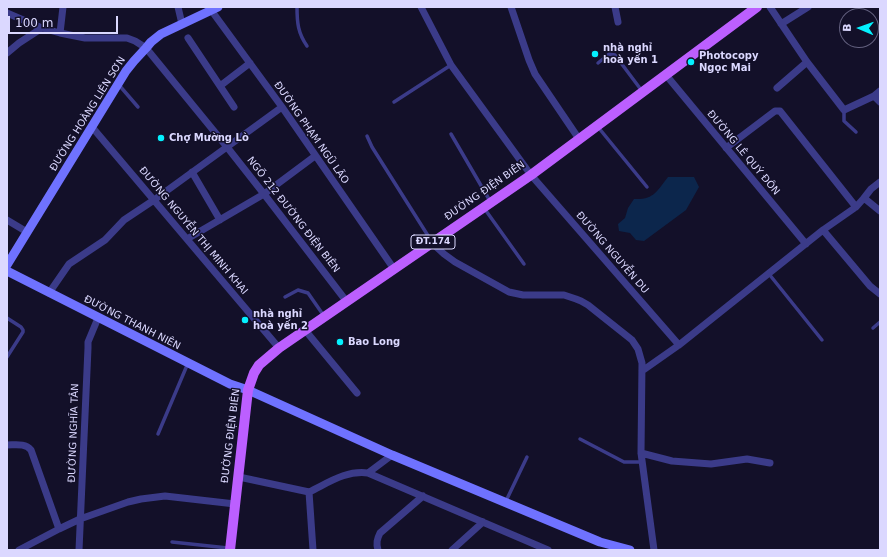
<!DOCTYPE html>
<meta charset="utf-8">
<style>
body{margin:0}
#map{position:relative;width:887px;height:557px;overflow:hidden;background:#131029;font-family:"DejaVu Sans",sans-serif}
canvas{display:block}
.frame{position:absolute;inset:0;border:8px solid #dbd8ff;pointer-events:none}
.north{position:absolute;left:839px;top:8px;width:40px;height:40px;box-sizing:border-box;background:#131029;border:1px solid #63607f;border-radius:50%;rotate:272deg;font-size:11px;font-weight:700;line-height:16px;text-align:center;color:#dbd8ff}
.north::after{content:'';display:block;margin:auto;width:14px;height:18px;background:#04f1ff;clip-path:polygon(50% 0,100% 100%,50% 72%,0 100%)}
.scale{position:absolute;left:8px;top:16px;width:110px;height:18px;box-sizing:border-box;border:2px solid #dbd8ff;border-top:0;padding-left:5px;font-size:12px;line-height:14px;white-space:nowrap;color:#dbd8ff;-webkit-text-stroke:3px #131029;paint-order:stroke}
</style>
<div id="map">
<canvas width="887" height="557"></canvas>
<div class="frame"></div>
<div class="north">B</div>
<div class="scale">100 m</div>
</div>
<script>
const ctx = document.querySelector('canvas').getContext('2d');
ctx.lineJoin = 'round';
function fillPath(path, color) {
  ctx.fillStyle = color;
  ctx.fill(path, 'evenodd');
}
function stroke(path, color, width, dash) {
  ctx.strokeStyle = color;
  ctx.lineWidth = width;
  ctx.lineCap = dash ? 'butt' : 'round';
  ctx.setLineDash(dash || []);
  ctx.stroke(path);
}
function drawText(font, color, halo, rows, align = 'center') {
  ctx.font = font + ' "DejaVu Sans",sans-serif';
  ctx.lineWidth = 3;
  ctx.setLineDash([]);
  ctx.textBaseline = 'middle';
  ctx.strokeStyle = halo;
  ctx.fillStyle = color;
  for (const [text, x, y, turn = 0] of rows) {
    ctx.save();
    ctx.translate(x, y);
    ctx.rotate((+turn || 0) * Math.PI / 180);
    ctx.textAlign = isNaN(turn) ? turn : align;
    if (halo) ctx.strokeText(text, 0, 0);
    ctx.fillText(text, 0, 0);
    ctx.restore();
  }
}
fillPath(new Path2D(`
 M668,177H694L699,187L686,210L644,241L636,240L630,233L619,231L618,224L625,218L628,208L634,199C654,200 657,191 668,177Z`), '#0c264c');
stroke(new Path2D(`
 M297,7C297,23 298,33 307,46
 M598,63L609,54L615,55L642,91
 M119,85L138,107
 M394,102L451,65
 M844,110V121L856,132
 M598,127L647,187
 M451,134L490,201
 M367,136L372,147L432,242
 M484,208L524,264
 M769,274L822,340
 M285,297L298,290L308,293L324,316
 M7,318L21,327L23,330V332L7,357
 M873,328L880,322
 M158,434L188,363
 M580,439L624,462H642
 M506,501L527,457
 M172,542L228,548`), '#3b3b89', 3.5);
stroke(new Path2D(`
 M178,7L182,24
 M421,7L451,65L531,175L679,345
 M511,7L529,60L535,74L579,139
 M615,7L618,22
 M770,7L807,62L844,110L874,96L880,91
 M211,10L282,107L394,269
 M7,13L42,28L60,33L85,38H127L135,41L146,48L227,147L264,194L347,302
 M781,24L808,7
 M60,33L63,7
 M188,38L220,86L250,63
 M7,53L19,43L42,28
 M666,75L806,244
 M220,86L234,107
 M777,88L807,62
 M874,96L880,102
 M92,127L279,348
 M726,148L775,111H780L856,207
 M192,172L220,220
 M864,198L871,189L880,182
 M7,220L27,232
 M823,230L856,207L864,198L880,211
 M187,239L264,194L315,156
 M432,243L444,254L455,262L509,292L523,295H564L576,299L581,301L588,305L632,340L638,349L642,363L641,453L654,550
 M49,293L69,264L105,240L124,220L154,200L282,107
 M305,330L357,393
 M642,371L679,345L823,230L870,286L880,294
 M7,445C16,445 25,443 31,450L59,529
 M641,453L672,461L711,464L747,459L770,463
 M368,473L392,455
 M239,477L309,492L313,550
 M309,492C328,483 346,470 368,473L548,550
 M19,550L59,529L80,519L128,502L141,499L165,496L235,504
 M79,550L88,348V342L98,318
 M378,550C376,543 377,539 380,533L423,496
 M452,550L483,522`), '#3b3b89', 7);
stroke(new Path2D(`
 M7,265L126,71L134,61L146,48L151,42L161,34L218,7
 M7,271L230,384L248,390L392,455L600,542L630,550`), '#6f72ff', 9);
stroke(new Path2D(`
 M230,550L248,390L254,373L259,365L279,348L531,175L757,7`), '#bc5fff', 10);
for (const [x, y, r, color] of [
 [595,54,4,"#04f1ff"],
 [691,62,4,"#04f1ff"],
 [161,138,4,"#04f1ff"],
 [245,320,4,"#04f1ff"],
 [340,342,4,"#04f1ff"]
]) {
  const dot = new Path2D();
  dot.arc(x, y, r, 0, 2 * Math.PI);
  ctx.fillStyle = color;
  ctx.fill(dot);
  stroke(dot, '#131029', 1.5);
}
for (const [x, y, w] of [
 [433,242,44]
]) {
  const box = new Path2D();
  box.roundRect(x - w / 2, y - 7, w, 14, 3);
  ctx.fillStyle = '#131029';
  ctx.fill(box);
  stroke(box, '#dbd8ff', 1);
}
drawText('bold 9px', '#dbd8ff', null, [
 ["ĐT.174",433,242]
]);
drawText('bold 10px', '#dbd8ff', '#131029', [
 ["nhà nghỉ",603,48],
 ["hoà yến 1",603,60],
 ["Photocopy",699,56],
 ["Ngọc Mai",699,68],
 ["Chợ Mường Lò",169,138],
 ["nhà nghỉ",253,314],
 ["hoà yến 2",253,326],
 ["Bao Long",348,342]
], 'left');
drawText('10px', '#dbd8ff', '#131029', [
 ["ĐƯỜNG HOÀNG LIÊN SƠN",88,114,-58],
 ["ĐƯỜNG PHẠM NGŨ LÃO",311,133,55],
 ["ĐƯỜNG LÊ QUÝ ĐÔN",743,153,50],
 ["ĐƯỜNG ĐIỆN BIÊN",485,191,-35],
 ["NGÕ 212 ĐƯỜNG ĐIỆN BIÊN",293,215,52],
 ["ĐƯỜNG NGUYỄN THỊ MINH KHAI",193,231,50],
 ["ĐƯỜNG NGUYỄN DU",612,253,49],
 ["ĐƯỜNG THANH NIÊN",132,323,27],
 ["ĐƯỜNG NGHĨA TÂN",74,433,-88],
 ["ĐƯỜNG ĐIỆN BIÊN",231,436,-83]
]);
</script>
